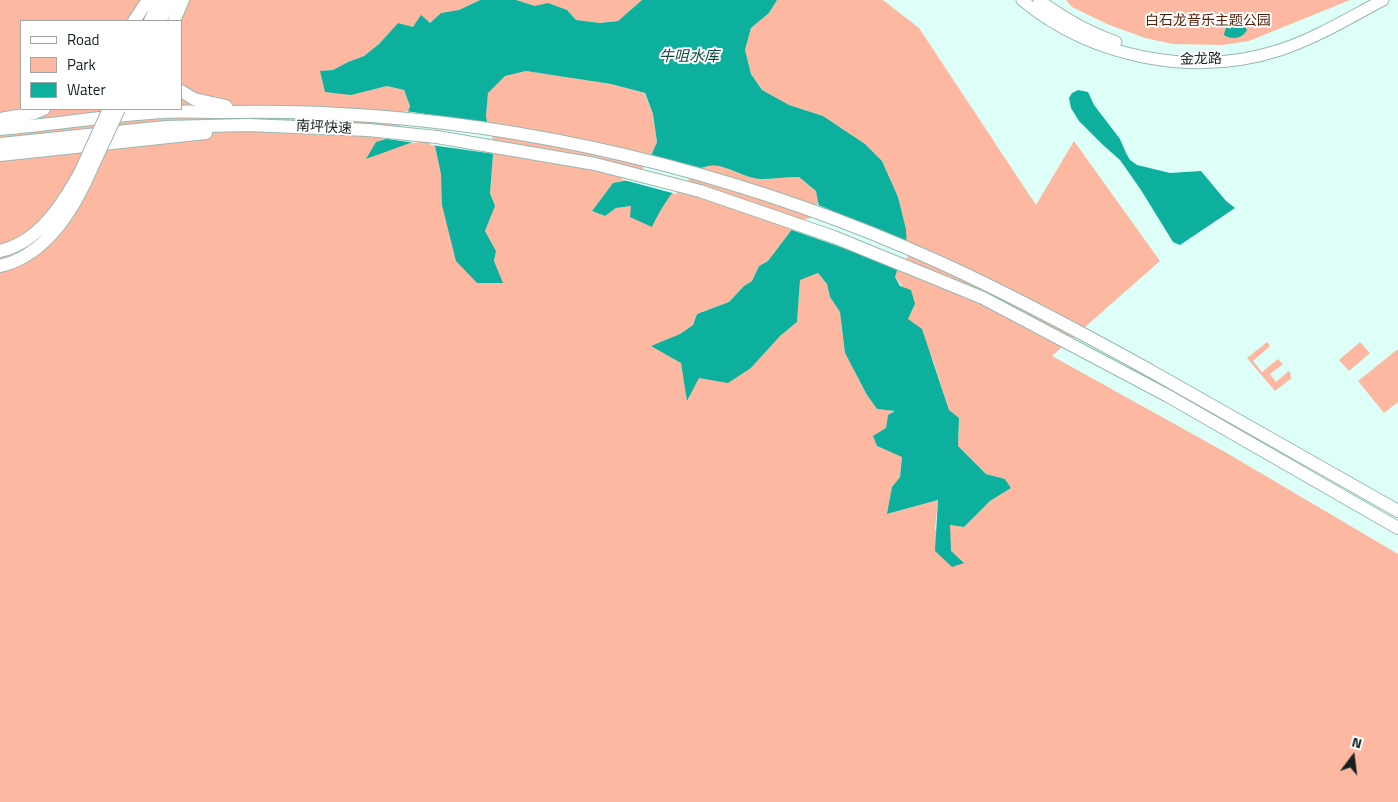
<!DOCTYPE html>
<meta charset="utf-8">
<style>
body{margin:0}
#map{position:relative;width:1398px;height:802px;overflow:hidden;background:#defef8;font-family:"Titillium Web",sans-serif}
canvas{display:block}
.legend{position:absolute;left:20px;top:20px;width:162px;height:90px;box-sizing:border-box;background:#fff;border:1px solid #a2a7a6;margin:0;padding:6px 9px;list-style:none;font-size:15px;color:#162220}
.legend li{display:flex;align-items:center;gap:10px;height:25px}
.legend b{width:25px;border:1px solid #a2a7a6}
.north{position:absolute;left:1328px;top:732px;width:50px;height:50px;-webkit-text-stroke:4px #fff;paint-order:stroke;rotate:15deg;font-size:14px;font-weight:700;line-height:20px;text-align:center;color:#162220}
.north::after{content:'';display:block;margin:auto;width:18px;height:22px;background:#162220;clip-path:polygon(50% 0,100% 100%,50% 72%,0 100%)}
</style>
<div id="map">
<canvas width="1398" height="802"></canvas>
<ul class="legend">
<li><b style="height:6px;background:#fff"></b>Road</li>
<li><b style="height:14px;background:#fdb8a1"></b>Park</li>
<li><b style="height:14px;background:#0daf9d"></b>Water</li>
</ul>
<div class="north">N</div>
</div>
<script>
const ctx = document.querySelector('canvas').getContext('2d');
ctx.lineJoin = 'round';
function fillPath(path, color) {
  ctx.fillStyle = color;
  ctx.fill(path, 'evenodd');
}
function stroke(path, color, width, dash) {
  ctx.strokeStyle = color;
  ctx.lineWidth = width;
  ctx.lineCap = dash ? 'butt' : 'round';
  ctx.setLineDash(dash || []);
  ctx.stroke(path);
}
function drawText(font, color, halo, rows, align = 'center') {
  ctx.font = font + ' "Titillium Web","Noto Sans SC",sans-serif';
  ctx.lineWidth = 4;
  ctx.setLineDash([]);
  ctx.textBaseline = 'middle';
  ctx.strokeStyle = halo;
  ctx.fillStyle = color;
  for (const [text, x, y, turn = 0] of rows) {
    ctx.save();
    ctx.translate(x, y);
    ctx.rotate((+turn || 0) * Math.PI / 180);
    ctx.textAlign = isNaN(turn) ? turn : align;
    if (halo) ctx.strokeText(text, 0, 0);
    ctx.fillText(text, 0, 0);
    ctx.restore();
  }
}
fillPath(new Path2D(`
 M0,0H480L459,10L441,13L430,23L413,27L398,23L379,44L364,56L348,62L333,70L320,71L351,95L387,86L404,90L410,106L401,130L366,159L426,135L435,146L441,173L477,283L502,282L494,261L496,251L485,231L495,206L490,193L493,155L486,116L488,92L505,76L526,71L611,84L644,93L653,114L657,142L645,170L629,180L613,183L592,211L605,216L616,208L632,206L652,227C663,204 689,160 719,166C733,169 746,178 760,179C773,179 786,177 799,177L816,191L821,217L796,224L768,261L759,266L752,281L744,286L729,302L697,314L693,325L680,334L652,346L682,363L688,400L698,378L751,368L780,336L797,322L800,279L818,273L827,284L830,297L840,312L845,353L867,395L877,409L896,411L888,415L886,428L877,446L902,456L900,477L892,487L888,514L938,500L935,529L950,551V525L964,527L990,501L1011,488L1005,479L986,474L958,446L959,419L949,410L933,360L908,319L915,304L895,277L906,229L898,197L882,161L865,144L823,116L789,105L762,90L751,74L745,50L751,28L769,13L777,0H883L919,28L1036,205L1074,141L1160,261L1052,356L1225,452L1398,554V802H0ZM21,21H181V109H21Z
 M516,0H642L618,21L600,23L576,20L567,10L535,6Z
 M1066,0H1350L1249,41L1223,45L1173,44L1145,38L1107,24L1072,7Z
 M1267,342L1270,346L1253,361L1262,372L1278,359L1283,364L1270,374L1276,382L1289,371L1291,374L1290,376L1292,378L1275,391L1247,358Z
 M1360,342L1370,353L1349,371L1339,360Z
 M1398,349V402L1384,413L1358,381Z`), '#fdb8a1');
fillPath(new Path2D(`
 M480,0H516L535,6L548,3L567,10L576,20L600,23L618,21L642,0H777L769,13L751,28L745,50L751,74L762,90L789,105L823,116L865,144L882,161L898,197L906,229L907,252L898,267L895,277L900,286L911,290L915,304L908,319L922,329L949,410L959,418L958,446L986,474L1005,479L1011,488L990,501L964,527L950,525L951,551L964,563L952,567L935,551L938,500L887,514L892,487L900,477L902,457L877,446L873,436L886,428L888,415L895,411L877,409L867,395L845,353L840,312L830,297L827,284L818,273L800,280L797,322L780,336L751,368L728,383L699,378L687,401L681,363L651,346L680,334L693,325L697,314L729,302L744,286L752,281L759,266L768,261L796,224L821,217L816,191L799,177C786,177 773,179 760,179C746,178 733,169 719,166C689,160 663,204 652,227L630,217L631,206L616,208L605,216L592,211L613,183L629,180L645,170L657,142L653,114L645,93L611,84L526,71L505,76L488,93L486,116L493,155L490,193L495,206L485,231L496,251L494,261L503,283H477L456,261L442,205L441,174L435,146L426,135L410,143L366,159L376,142C401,136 402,128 410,106L404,90L387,86L351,95L325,92L320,71L333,70L348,62L364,56L379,44L398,23L413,27L421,15L430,23L441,13L459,10Z
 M1233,24C1239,24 1244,24 1247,30C1243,38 1234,40 1225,36L1224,34L1226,28Z
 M1078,90L1088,92L1094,105L1120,139L1126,153L1130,160L1137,165L1170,173L1201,171L1226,201L1235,208L1180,245L1173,242L1141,190L1120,160L1103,145L1079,121L1071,108L1069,98L1072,93Z`), '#0daf9d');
fillPath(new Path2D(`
 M405,111L490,123L495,154L431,145L425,138L416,143L380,138L387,137L399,128Z
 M648,156L699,171L684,184L676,194L620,179L628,177L643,169Z
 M816,204L909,243L910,253L900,268L789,229L794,222L818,216Z`), '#defef8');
const major = new Path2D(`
 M1022,0C1092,58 1194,78 1280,50C1316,38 1349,18 1383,0
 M1039,0C1063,18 1088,32 1116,42`);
const highway = new Path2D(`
 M134,21L148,0
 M150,21L160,0
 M160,21L171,0
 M174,21L183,0
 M181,91L194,99L226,106
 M0,119L34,113L44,109
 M0,129C54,125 109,115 163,112C183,111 203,112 223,112C272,111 322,112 372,116C566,130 762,182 939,262C1014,296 1086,335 1158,375C1238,420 1318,465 1398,511
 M0,144L166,127L248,125L368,130L437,137L595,164L700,191L834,237L983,298L1168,396L1398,528
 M0,155L206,133
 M0,251C39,242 62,205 80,173
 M0,266C43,256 71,214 88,176`);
stroke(major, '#99b8b2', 13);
stroke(highway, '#99b8b2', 14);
stroke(major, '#fff', 11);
stroke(highway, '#fff', 12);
const highwayBridge = new Path2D(`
 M80,173L109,109
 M88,176L119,109`);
stroke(highwayBridge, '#99b8b2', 14, []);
stroke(highwayBridge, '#fff', 12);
drawText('14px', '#571e08', '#fff', [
 ["白石龙音乐主题公园",1208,22]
]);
drawText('14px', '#162220', '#fff', [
 ["金龙路",1201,60,-1],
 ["南坪快速",324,128,3]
]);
drawText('italic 15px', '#0e4a42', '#fff', [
 ["牛咀水库",689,57]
]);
</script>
